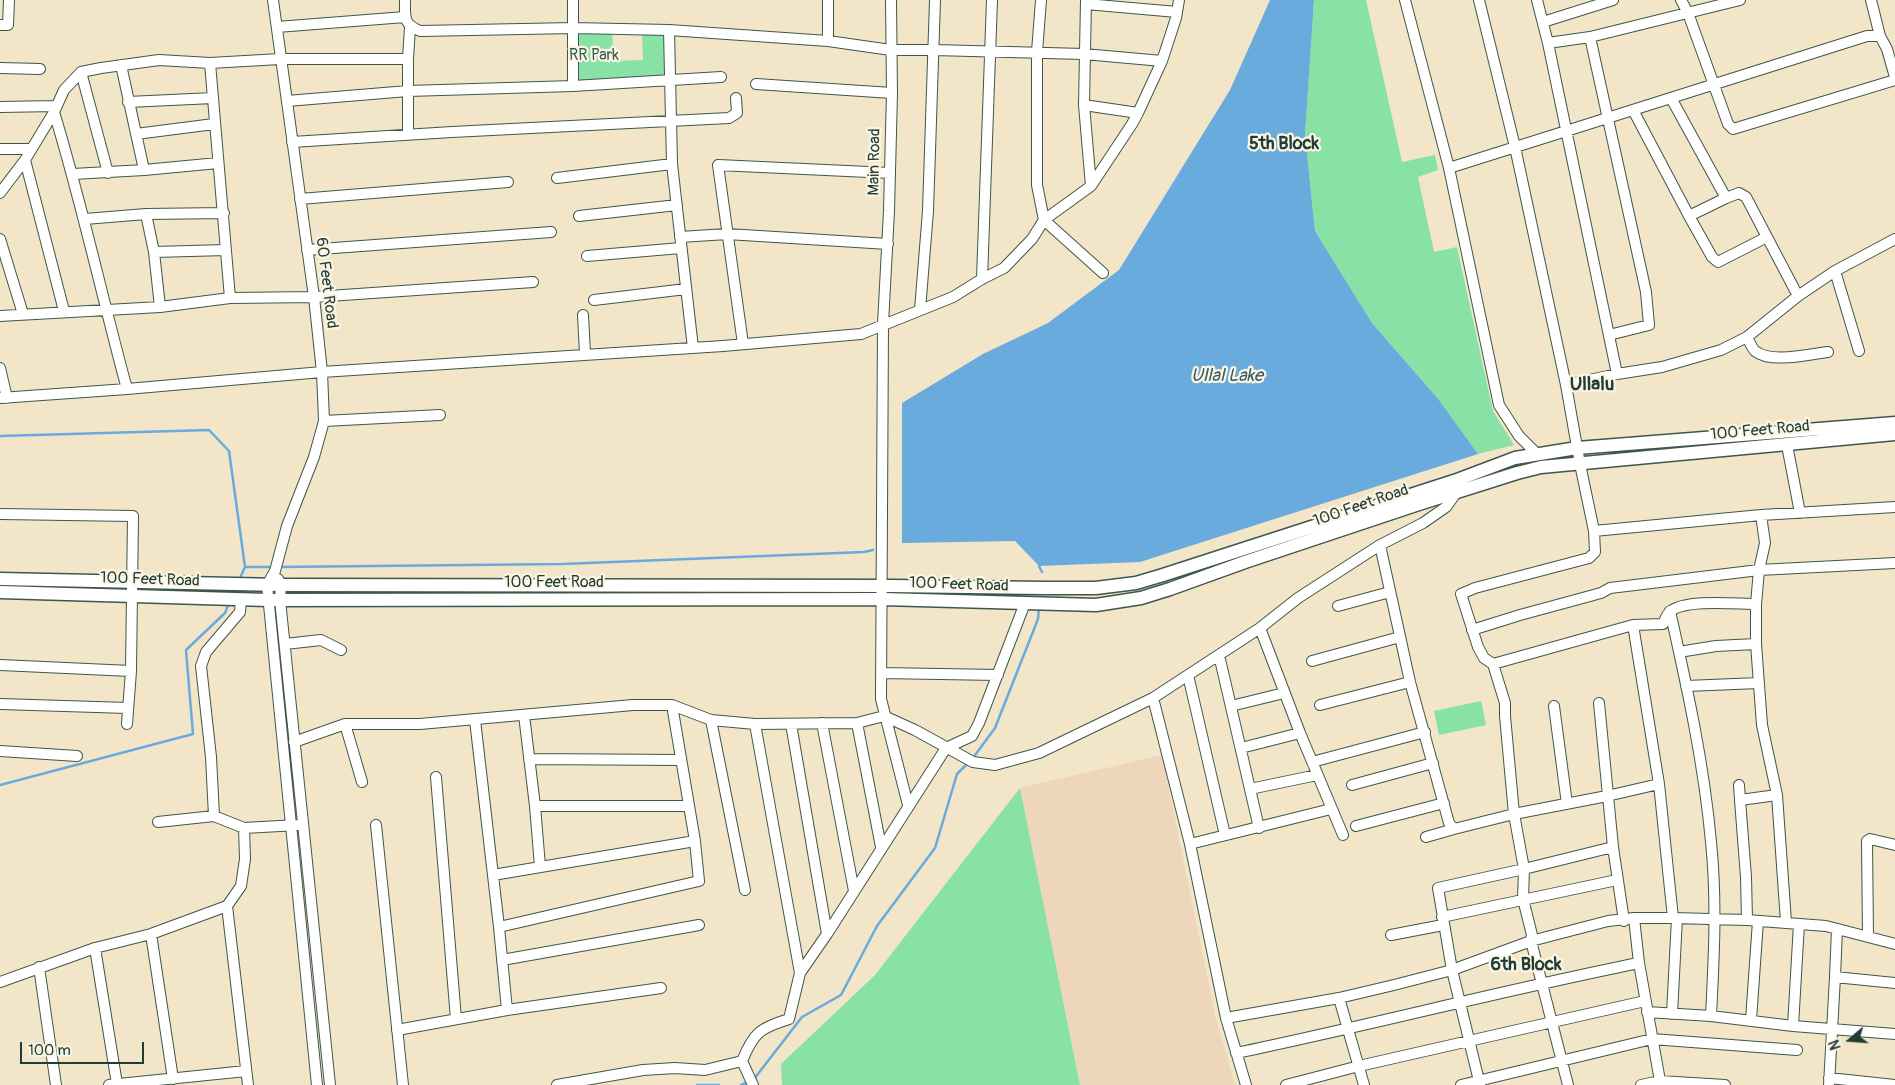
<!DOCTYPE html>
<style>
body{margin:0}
#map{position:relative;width:1895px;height:1085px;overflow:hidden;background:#f2e5c8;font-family:Pangolin,sans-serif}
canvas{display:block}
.north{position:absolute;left:1825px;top:1015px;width:50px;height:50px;-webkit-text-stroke:4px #fcf5e5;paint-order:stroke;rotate:252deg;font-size:14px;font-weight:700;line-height:20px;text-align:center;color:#1f3d34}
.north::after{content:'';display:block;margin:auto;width:18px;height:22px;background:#1f3d34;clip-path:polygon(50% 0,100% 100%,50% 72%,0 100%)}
.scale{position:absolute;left:20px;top:1042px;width:124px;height:22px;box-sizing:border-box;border:2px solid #1f3d34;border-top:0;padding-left:6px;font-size:15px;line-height:18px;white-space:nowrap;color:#1f3d34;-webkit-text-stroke:4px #fcf5e5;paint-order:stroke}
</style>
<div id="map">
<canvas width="1895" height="1085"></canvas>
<div class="north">N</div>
<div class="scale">100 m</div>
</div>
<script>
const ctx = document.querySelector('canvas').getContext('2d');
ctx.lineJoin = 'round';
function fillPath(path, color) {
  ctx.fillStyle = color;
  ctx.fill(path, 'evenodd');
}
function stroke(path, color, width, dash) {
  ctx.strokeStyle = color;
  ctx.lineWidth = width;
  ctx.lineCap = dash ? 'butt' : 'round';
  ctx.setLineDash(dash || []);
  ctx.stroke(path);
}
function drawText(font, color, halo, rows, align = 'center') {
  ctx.font = font + ' Pangolin,sans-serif';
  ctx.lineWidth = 4.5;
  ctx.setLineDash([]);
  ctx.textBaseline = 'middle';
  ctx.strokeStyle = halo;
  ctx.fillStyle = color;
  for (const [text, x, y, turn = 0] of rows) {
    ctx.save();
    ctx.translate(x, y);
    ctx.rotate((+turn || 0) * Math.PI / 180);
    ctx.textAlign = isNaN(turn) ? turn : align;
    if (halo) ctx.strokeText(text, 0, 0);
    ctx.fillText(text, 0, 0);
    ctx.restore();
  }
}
fillPath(new Path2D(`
 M1162,755L1215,1015L1235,1085H1080L1020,788Z`), '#eed6bb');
fillPath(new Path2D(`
 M1314,0H1366L1402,162L1435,155L1438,170L1418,177L1434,252L1457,247L1493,411L1514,445L1478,454L1439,400L1372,323L1315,231L1305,134Z
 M612,32L614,61L643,60L642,32H667L668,80L575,81L574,33Z
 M1481,701L1486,725L1439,735L1434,711Z
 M1020,788L1080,1085H782L781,1064L875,975Z`), '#88e1a5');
fillPath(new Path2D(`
 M1270,0H1314L1305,134L1315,231L1372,323L1439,400L1478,454L1140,562L1039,566L1015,541L902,543V403L983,354L1048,323L1119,270L1230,90Z`), '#69abdd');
stroke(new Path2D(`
 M0,436L209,430L229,451L245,567H273
 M1039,566L1042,572
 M278,567L562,564L864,552L873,550
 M239,580L245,567
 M973,758L995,728L1038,619L1039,607
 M0,785L193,734L186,650L225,613L229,603
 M754,1079L802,1017L841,995L877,926L935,848L957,774L969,762
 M697,1085H719
 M741,1085L749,1082`), '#69abdd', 2.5);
const minor = new Path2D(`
 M273,0L314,297L322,372L324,421L314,457L287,526L275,571L267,585L317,1085
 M405,0C405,17 403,24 420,31L573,28L669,30L828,41L891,50H934L1084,54L1162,61
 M828,0V41
 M891,0L892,93L889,211L883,324L881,699L908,805
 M1041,0L1037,52V185L1044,220L1103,273
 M1086,0L1084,105L1091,186
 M1405,0L1449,168L1499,405L1519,436L1537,454
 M1479,0L1515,147L1566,385
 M1537,0L1548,43L1617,374
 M1681,0L1688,13L1728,124L1733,129L1895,80
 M1871,0L1880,36
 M1086,4L1177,12
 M1543,22L1613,0
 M0,25H8L9,0
 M277,27L405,17
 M669,30L672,164L693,348
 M1590,37L1646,292L1649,325L1609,335
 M1548,43L1590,37L1740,0
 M210,63L230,298
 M121,65L144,170
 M0,68L40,69
 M81,72L108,173
 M756,84L892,93
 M573,86V0
 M287,101L408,91L573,86L721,77
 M128,102L213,98
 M1084,105L1138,113
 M0,107L57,106
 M1633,110L1689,216L1726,198L1671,98
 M54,112C82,204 102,297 127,389
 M136,134L214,124
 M408,134V59L410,27
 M292,142L452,132L729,118L737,113L736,98
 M0,149H30
 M25,160L64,311
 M1449,168L1867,36H1880L1887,49L1895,77
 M73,174L144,170L218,163
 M557,178L672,164
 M0,193L25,160L54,112L64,90L81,72L101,68L159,60L210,63L280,59H408
 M1726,198L1739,193L1746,197L1798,296
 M300,199L508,182
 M146,214L154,252L160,307
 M579,216L677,205
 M1689,216L1712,257L1718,262L1767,237
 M85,219L146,214L224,213
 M680,237L727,234L888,244
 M0,239L23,314
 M307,250L551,232
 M154,252L226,250
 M587,256L681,248
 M1835,271L1859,351
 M982,279L992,0
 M594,300L686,289
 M920,310L928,211L935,0
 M583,315L585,354
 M0,316L160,307L230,298L314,297L533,282
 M1747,337C1749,341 1752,348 1755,351C1771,364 1809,354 1828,352
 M743,344L718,165L890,173
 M0,368L7,398
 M0,398L127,389L322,372L723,346L861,334L953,297L982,279L1004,268L1032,239L1044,220L1091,186L1132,124L1138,113L1162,61L1176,18L1179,0
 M324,421L440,415
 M1787,445L1800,513
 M0,514L133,516L131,671L127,724
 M1594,531L1580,464L1566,385L1617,374L1662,367L1721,350L1747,337L1798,296L1835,271L1895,239
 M1380,545L1410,682L1449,823L1454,829L1514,814L1607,796L1659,784
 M278,579L281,585L280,600L330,1085
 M1756,604L1759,570L1765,543L1761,515
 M1338,606L1390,592
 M1670,611C1687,687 1704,764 1711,842C1717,900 1714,958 1711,1016
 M1633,625L1659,784L1673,918
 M1260,628L1300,733L1343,835
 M1472,630L1520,615L1601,593L1610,588L1759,570L1895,563
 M285,644L321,640L341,650
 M1679,652L1716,646L1756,644
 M1219,655L1259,828
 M1312,661L1400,637
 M1493,664L1633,625L1663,624C1665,620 1667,613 1671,611C1687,599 1736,604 1756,604V644L1762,725L1777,795L1786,922
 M0,665L131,671
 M881,673L998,675
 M1188,675L1225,835
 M1686,686L1759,683
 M1153,698L1190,844L1226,1018L1246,1085
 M1599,703L1613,847L1624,921
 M0,704L128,708
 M1320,705L1410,682
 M1231,706L1284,693
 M1554,706L1567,804
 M524,715L535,806L540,866
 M475,720L499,927L507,1010
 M711,720L745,890
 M822,723L854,891
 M857,723L881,847
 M345,724L362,782
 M755,724L800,973
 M791,724L827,934
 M294,742L345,724H420L633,705H672L711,720L755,724L857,723L884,716L915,730L973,762L995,765L1039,753L1153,698L1260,628L1298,598L1380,545L1423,523L1446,507L1456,493V489
 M1241,748L1300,733
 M0,751L77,756
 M529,759L681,760
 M1312,762L1425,732
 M436,777L456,1019
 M1352,785L1433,763
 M1739,785L1740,800L1777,795
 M1250,789L1317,775
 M1740,800L1746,877L1747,920
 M535,806H688
 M214,816L211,757L201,666L206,652L240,612L241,600
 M158,822L214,816L244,828
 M376,825L403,1085
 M1356,826L1444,803
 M1426,837L1454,829
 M1190,844L1331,809
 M493,875L695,841
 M1442,917L1617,880
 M1634,918L1639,963L1660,1081L1725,1085
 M499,927L699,881L695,841L672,705
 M151,934L173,1079
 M1391,935L1443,925
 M1868,937L1867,841L1870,839L1895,845
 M95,948L117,1084
 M502,960L699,925
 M39,967L56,1085
 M1835,977L1837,929
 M0,982L95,948L151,934L227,906
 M1339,998L1364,1085
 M1647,1012L1711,1016L1793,1026L1895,1034
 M1672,1014L1677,918
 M1226,1018L1339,998L1394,985L1452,970L1531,941L1608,921L1634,918H1673L1747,920L1826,926L1895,944
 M1751,1020L1758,921
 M1793,1026L1799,924
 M397,1030L507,1010L661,988
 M1236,1053C1371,1025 1504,990 1639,963
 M742,1061L753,1085
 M1829,1078L1895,1085
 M109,1085L246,1071
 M248,1085L227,906L241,886L245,859L244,828L298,825
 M557,1085L643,1070L675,1068L705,1070L742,1061C754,1032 760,1028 789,1019L800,973L827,934L946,748L972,736L979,723L1025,603
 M1286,1085L1359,1066L1645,1001
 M1461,1085L1652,1039L1797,1050
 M1480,1085L1452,970L1438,888L1524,869L1613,847
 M1568,1085L1531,941L1532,935L1523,899L1524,869L1514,814L1505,716V703L1493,664L1484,658L1478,647L1461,594L1475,588L1589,558L1595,552L1594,531L1761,515L1895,507
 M1641,1085L1660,1081
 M1829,1085L1835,977L1895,983`);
const major = new Path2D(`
 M0,579L281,585L890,586L1044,588H1096L1136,583L1163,575L1454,481L1515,458L1577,448L1895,423
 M0,592L268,600L883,599L1096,605L1141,598L1170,589L1245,562L1419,504L1517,473L1541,467L1895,434`);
stroke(minor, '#3f564a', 12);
stroke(major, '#3f564a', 15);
stroke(minor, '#fff', 10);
stroke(major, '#fff', 12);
drawText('16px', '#345e4b', '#fcf5e5', [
 ["RR Park",594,56]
]);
drawText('16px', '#1f3d34', '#fcf5e5', [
 ["Main Road",875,162,-89],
 ["60 Feet Road",326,283,83],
 ["100 Feet Road",1760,431,-5],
 ["100 Feet Road",1361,506,-19],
 ["100 Feet Road",150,580,2],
 ["100 Feet Road",554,583],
 ["100 Feet Road",959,585,2]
]);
drawText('bold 18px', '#1f3d34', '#fcf5e5', [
 ["5th Block",1284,144],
 ["6th Block",1526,965]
]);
drawText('italic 18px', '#355e67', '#fcf5e5', [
 ["Ullal Lake",1227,376]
]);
drawText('bold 19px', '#1f3d34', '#fcf5e5', [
 ["Ullalu",1592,385]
]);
</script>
